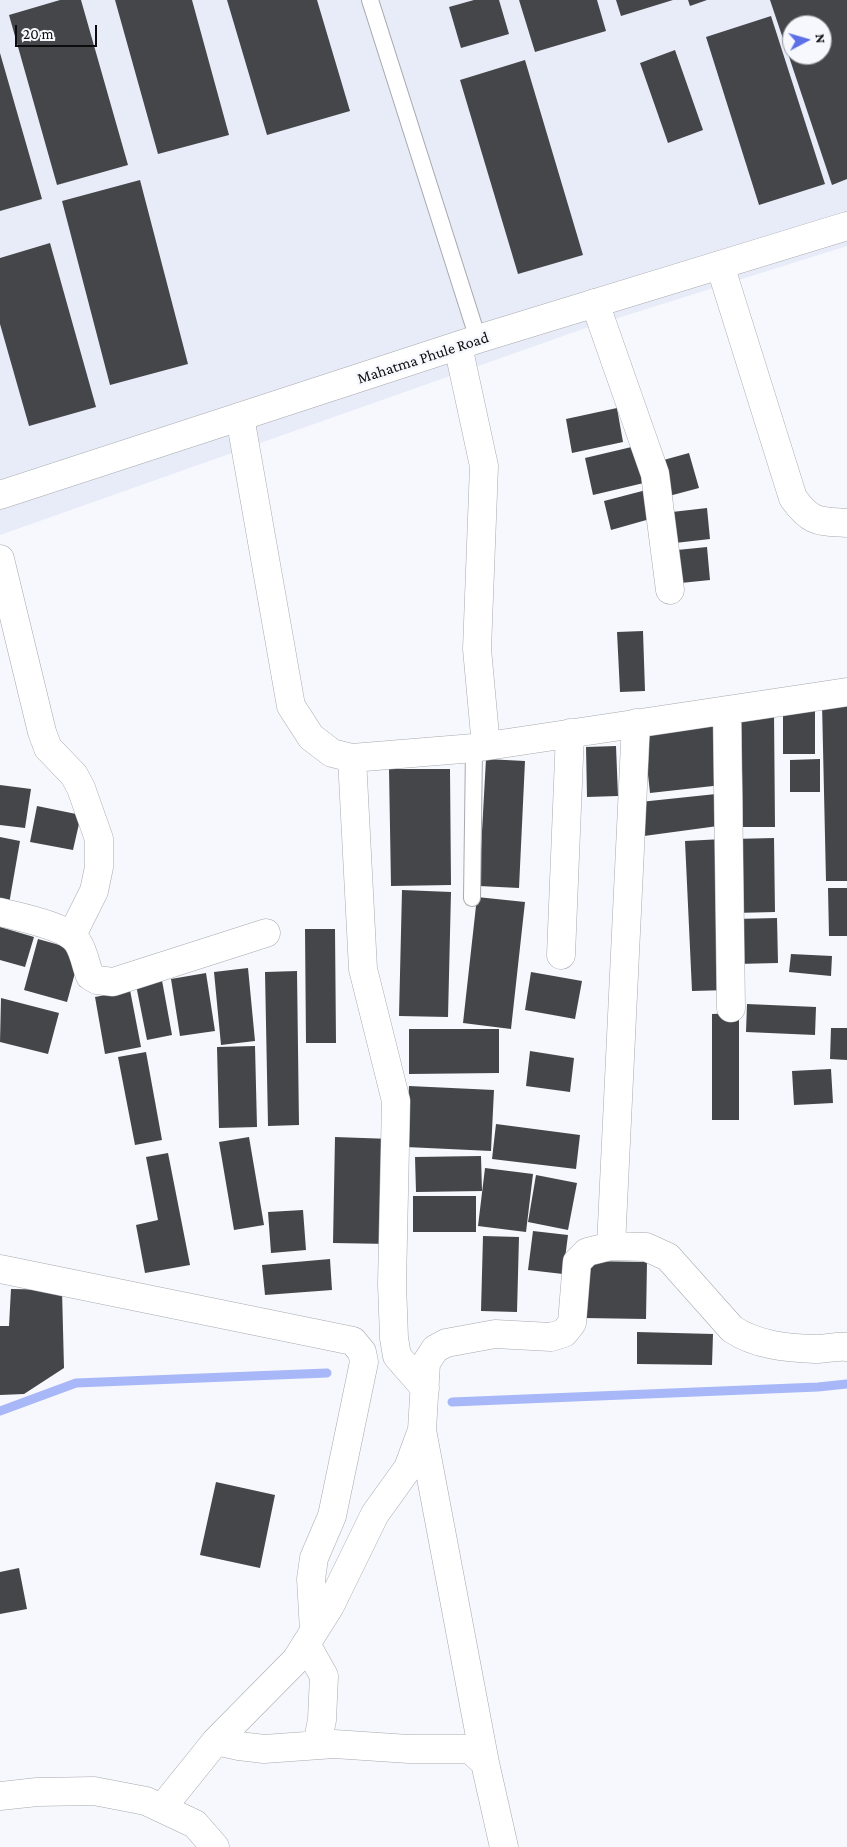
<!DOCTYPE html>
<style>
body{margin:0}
#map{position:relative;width:847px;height:1847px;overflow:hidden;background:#f6f8fd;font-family:"Crimson Pro",serif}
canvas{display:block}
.north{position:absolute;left:782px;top:15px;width:50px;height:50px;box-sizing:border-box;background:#f6f8fd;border:1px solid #989a9d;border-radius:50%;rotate:84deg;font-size:14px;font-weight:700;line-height:20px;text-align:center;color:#0c0c0e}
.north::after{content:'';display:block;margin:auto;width:18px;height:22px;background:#5d6fe6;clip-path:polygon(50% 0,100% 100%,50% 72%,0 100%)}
.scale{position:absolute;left:15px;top:25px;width:82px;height:22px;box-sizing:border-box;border:2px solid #0c0c0e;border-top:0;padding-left:6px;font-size:15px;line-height:18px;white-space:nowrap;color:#0c0c0e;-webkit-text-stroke:4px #f6f8fd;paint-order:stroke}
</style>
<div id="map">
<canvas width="847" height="1847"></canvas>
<div class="north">N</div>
<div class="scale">20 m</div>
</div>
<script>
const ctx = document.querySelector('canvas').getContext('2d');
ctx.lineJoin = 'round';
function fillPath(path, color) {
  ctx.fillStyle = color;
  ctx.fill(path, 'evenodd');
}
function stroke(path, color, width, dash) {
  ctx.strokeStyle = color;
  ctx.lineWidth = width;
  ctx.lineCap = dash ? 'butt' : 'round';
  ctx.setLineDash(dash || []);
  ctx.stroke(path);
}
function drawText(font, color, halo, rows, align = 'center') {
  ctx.font = font + ' "Crimson Pro",serif';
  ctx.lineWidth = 5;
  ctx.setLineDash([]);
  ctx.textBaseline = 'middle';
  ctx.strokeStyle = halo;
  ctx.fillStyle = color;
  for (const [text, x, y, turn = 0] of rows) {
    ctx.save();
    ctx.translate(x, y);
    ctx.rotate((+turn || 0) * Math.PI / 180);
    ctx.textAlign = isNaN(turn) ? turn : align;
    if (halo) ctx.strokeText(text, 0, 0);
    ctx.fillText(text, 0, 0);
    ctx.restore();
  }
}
fillPath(new Path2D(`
 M0,0H847V246L583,329L0,535ZM792,25H822V55H792Z`), '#e8ecf8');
stroke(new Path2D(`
 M452,1402L818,1387L847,1384
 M0,1411L76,1383L327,1373`), '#a7b7f8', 9);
fillPath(new Path2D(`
 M60,0H81L128,165L57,185L9,15Z
 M115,0H192L229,135L158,154Z
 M227,0H317L350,111L267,135Z
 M474,0H499L509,34L461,48L449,7Z
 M519,0H597L606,31L535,52Z
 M616,0H673L621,16Z
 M688,0H707L690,6Z
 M770,0H847V179L832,185ZM792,25H822V55H792Z
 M771,16L825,184L759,205L706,37Z
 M675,50L703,130L668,143L640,63Z
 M0,53L42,199L0,211Z
 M525,60L583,255L518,274L460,80Z
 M140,180L188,364L110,385L62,201Z
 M50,243L96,407L29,426L0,324V258Z
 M617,408L623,442L572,453L566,419Z
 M640,445L648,482L593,495L585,458Z
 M689,453L699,488L669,496L660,461Z
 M650,489L657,517L611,530L604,501Z
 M707,508L710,539L675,543L672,512Z
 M707,547L710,580L671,584L667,551Z
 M643,631L645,691L620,692L617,632Z
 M847,702V881H826L822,703Z
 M783,703H815V754H783Z
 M741,712H774L775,827H743Z
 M718,720L722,785L650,793L643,728Z
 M616,746L618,796L587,797L586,747Z
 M486,759L525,761L519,888L479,886Z
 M820,759V792H790V760Z
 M389,769H450L451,885L391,886Z
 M0,785L31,789L25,828L0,825Z
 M716,794L718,826L644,836L640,802Z
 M37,806L81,815L73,850L30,842Z
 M0,837L20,841L9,904L0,902Z
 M774,838L775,912L734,913L733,839Z
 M723,839L729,990L692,991L685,841Z
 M828,888H847V936H829Z
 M402,890L451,892L448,1017L399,1016Z
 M477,897L525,902L511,1029L463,1023Z
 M777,918L778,963L736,964L735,919Z
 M0,927L34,937L25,967L0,960Z
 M305,929H335L336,1043H306Z
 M38,939L81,951L67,1002L24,990Z
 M791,954L832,956L831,976L789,972Z
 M248,968L255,1041L221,1045L214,972Z
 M297,971L299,1125L268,1126L265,972Z
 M531,972L582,981L575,1019L525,1010Z
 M206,973L215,1031L180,1036L171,979Z
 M161,975L172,1035L147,1040L135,980Z
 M130,990L141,1047L105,1054L95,997Z
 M1,998L59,1013L48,1054L0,1042Z
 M747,1004L816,1007L815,1035L746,1032Z
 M739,1013V1120H712V1014Z
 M831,1028H847V1060L830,1059Z
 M409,1029H499V1073L409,1074Z
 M255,1046L257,1127L219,1128L217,1047Z
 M530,1051L574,1058L570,1092L526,1086Z
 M146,1052L162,1140L135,1145L118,1057Z
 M831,1069L833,1103L794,1105L792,1071Z
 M409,1086L494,1090L491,1151L406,1147Z
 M496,1124L580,1135L576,1169L492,1159Z
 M249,1137L264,1225L234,1230L219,1142Z
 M335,1137L391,1139L390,1244L333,1243Z
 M168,1153L190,1265L145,1273L136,1225L158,1220L146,1157Z
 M481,1156L482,1191L416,1192L415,1157Z
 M485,1168L533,1174L526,1232L478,1226Z
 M536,1175L577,1183L568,1230L528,1222Z
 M413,1196H476V1232H413Z
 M303,1210L306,1250L271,1253L268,1212Z
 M533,1231L568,1235L563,1274L528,1270Z
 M483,1236L519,1237L517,1312L481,1311Z
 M330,1259L332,1290L265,1295L262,1265Z
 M585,1261L647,1262L646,1319L584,1318Z
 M11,1289L62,1290L64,1368L24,1394L0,1395V1326H9Z
 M637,1332L713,1334L712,1365L637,1364Z
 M216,1482L275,1495L260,1568L200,1555Z
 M19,1568L27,1609L0,1614V1572Z`), '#45464a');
const service = new Path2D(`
 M370,0L478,339
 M472,898L474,748`);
const minor = new Path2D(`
 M720,265L793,498C811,523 818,521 847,523
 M595,303L655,474L670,590
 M458,346L484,466L477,649L486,746
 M240,417L291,706L311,737L332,753L352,758L474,748L847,692
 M0,559L42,732L48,748L74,775L81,788L99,839V867L94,891L72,935
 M727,710L731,1008
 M352,758L363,969L396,1101L392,1284L394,1338L397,1356L425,1388
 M0,912C19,917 68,926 78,943C84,952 86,966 90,976L97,980L113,982L266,933
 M561,955L570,733
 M611,1246L636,723
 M0,1269L353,1341L362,1352L364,1362L332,1516L314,1558L311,1579L314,1631
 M422,1430L485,1763
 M306,1644L324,1676L322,1720L317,1745
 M216,1741L239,1746L264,1749L334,1744L409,1749H470L485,1763L504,1847
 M0,1796L37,1792L94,1791L146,1801L195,1824L215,1847
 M162,1808L216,1741L296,1660L330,1606L375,1514L408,1468L422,1430L426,1363L435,1349L446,1343L495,1334L551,1337L564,1333L572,1323L577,1262L587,1252L611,1246L646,1247L668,1257L732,1329C756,1345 786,1348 815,1349C826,1349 836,1346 847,1347`);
const tertiary = new Path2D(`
 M0,495L478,339L847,226`);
stroke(service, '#a7a9ae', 18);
stroke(minor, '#a7a9ae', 29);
stroke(tertiary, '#a7a9ae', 29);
stroke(service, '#fff', 16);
stroke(minor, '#fff', 28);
stroke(tertiary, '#fff', 28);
drawText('16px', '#0c0c0e', '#f6f8fd', [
 ["Mahatma Phule Road",423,358,-18]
]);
</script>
